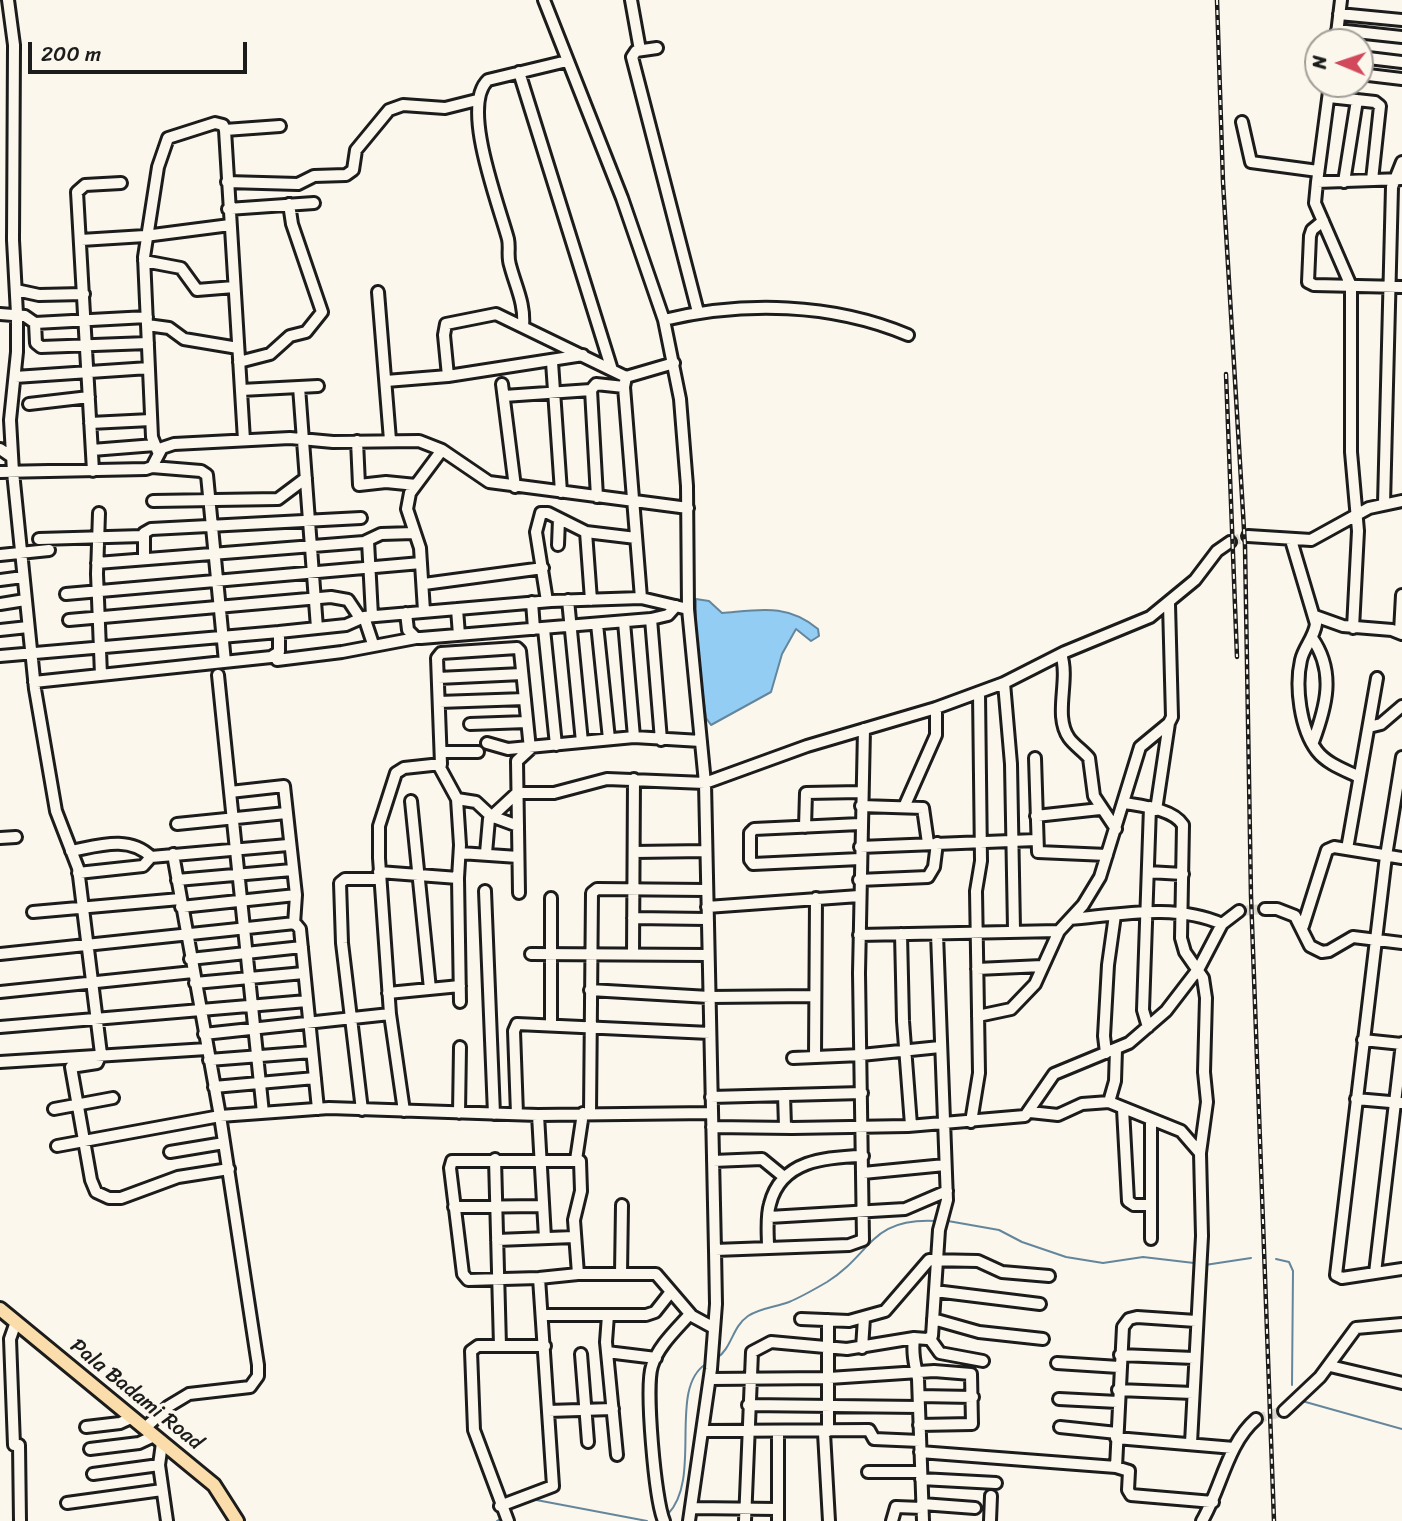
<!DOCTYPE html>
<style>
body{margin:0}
#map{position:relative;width:1402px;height:1521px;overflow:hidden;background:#fbf7ec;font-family:Sriracha,sans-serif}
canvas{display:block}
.north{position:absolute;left:1304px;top:28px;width:70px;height:70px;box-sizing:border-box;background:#fbf7ec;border:2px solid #a29f99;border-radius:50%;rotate:272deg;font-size:19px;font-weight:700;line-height:28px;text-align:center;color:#1c1c1c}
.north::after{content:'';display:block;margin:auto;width:24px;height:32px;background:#d1495b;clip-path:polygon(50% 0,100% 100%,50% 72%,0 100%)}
.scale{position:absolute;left:28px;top:42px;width:219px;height:32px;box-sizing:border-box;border:4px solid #1c1c1c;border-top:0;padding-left:9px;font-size:21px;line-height:24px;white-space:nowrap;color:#1c1c1c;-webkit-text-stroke:5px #fbf7ec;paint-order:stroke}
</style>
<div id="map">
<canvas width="1402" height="1521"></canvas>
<div class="north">N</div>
<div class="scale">200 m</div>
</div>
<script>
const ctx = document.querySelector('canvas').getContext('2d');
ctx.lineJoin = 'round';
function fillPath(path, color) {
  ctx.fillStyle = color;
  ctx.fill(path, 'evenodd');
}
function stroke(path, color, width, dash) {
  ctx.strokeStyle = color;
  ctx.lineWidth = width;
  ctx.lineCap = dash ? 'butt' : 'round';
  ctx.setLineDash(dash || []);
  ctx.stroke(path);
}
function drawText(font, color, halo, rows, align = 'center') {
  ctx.font = font + ' Sriracha,sans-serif';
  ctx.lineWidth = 7;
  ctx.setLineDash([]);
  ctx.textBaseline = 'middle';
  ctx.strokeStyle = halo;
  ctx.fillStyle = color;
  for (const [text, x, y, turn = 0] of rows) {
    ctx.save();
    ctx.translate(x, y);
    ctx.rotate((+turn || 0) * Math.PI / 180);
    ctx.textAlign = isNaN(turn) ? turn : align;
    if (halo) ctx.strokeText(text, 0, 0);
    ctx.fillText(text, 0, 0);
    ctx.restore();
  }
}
const water = new Path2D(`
 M696,599L709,601L722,613C759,610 787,603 818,629L819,636L811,641L796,629L782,654L771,692L711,725L706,718L696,645Z`);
fillPath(water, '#94cdf3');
stroke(water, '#64869d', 2);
stroke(new Path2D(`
 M948,1221L999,1230L1022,1242L1066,1257L1103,1263L1143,1257L1194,1263
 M1276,1259L1289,1262L1293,1271L1292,1385
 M1205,1265L1251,1258
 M717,1358C732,1348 732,1327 748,1316C760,1308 776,1307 789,1302C801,1297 815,1289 827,1282C872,1254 869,1218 935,1221
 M1302,1401L1402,1429
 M531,1499L647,1521
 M668,1514C703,1478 667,1388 706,1364
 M497,1521L500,1519`), '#64869d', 2);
stroke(new Path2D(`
 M1230,542L1248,536
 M1239,911L1265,909
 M1256,1419L1284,1411`), '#dad6cd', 10, [10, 5]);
const minor = new Path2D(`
 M8,0L14,45L13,240L17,314V352L10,420L13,472L35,689L56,811L78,868L101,1054L97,1063L71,1067L91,1180L96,1192L109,1198H121L178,1177L229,1169
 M544,0L622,198L664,320L680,399L687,486L688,609L705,783L715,1250L716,1304L711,1369L689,1521
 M631,0L640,50
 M1339,14L1402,20
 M1337,30L1402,37
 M1336,42L1341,0
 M657,48L636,51L632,57L698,312
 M1360,57L1402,62
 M519,72L612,370
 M1360,74L1402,79
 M1330,84L1317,182L1402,179
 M1329,97L1375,102L1380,106L1372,180
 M1242,122L1251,162L1318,171
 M225,130L280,126
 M227,182L298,184L314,176L346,175L353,170L356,150L389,110L403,105L445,108L477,100
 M1317,182L1315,203L1351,286V452L1358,531L1353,628
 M1344,182L1357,100
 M228,209L314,203
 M1323,221L1312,230L1310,236L1308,282L1314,285L1402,287
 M81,240L145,236L230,225
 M144,261L181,268L197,290L234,287
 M16,290L39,295L84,294
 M378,292L390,440
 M0,314L25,316L35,323L147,317
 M664,320C744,301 832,303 908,335
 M35,323L36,343L41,347L148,343
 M147,325L169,328L184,339L238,348
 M523,327C525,303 516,288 510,265C507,256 510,248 508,239C499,205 460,106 488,80L567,61
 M239,362L270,354L290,336L306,332L322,312L292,224L289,204
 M552,362L561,492
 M448,376L444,335L446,324L496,314L626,377L674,363
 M15,377L149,368
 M626,377L624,387L641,598
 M386,381L448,376L583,355
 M502,384L515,487
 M299,387L317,628
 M241,390L318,386
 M504,396L591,390
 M29,404L89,397
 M90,423L151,420
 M357,441L359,485L386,482L416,485
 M0,449L12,457
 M92,450L155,445
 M158,452L152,437L144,257L158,167L168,138L215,123L223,125L225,130L244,440
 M152,467L201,471L207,475L225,662
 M93,471L77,192L85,185L121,183
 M0,472L146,469L152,467L162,448L174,444L290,438L333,442L419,441L442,450L489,482L688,508
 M597,497L591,390L596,384L624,387
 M153,501L278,499L306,478
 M1384,504L1392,187L1402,162
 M99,513L97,574L101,675
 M586,532L591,600
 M1248,536L1311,540L1369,508L1402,501
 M39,539L143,536
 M1291,540L1316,624C1314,638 1304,647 1301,660C1295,686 1300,729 1317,751C1327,764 1345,770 1359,777
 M368,541L372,616
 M558,545L559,519
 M0,555L49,550
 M144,559V533L151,529L361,518
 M97,563L364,542L381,534L414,533
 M0,580L23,577
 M424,584L543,568
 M66,594L421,563
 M568,600L582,742
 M547,601L536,532L541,513H548L586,532L636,538
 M532,602L534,629
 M0,604L25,600
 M457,609L459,635
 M424,611L420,548L407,509L410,493L442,450
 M406,613L408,630L416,638H421L651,619L668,615L676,606
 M1315,616L1343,626L1392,630L1402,634
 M364,617L373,644
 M651,619L661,740
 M69,620L331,597L348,600L360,618
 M624,622L634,737
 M597,624L609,739
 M544,629L556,745
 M0,630L28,627
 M1400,632L1402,595
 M1312,638C1336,672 1326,707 1313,742
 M1061,654C1070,681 1053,715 1069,738C1074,745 1083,751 1089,758L1094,796L1116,829
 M0,656L279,632
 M277,660L342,652L416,638
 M218,675L263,1113
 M438,678L522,674
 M34,682L271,657L279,652V632L346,625L364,617L551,601L641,598L688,609
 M1004,683L1011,764L1014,929
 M439,702L525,699
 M470,724L527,722
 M1369,727L1381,724L1402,706
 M487,743L508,749L634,737L701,741
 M441,752H478
 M1402,757L1386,856L1336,1275L1342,1278L1402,1269
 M1035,758L1038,852L1107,855
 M439,766L457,799L460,845L458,878L460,1002
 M230,792L284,786L296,895L294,924
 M457,799L476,802L491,816L518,826
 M411,801L430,989
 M1125,803C1142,806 1173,809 1183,825L1181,938L1185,952L1203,978L1206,998L1204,1072L1207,1102L1200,1153L1202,1236L1191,1443
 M905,805L936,735V708
 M861,806L923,808L928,843
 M1156,810L1169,723
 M1036,816L1100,809
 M177,824L286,813
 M805,827L806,793L861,792
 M0,838L16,837
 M860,847L1036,840
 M1347,849L1377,678
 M71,851C98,846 129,835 151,857L288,845
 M634,852L706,851
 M460,853L518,857
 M486,853L489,819L517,793H554L607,779L705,783L807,746L936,708L1004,683L1065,652L1150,617L1195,580L1217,551L1230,542
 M860,859L753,864L750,860V833L754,829L860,824
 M379,872L458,878
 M1148,872L1183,874
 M78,873L143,866L151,857
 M177,880L292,870
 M859,880L928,877L934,867L937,843
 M485,891L494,1114
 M181,907L296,895
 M707,907L859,896
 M1265,909H1277L1295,916L1310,946L1322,952L1329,951L1353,937L1402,943
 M33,912L180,899
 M633,918L707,919
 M1070,919C1118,915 1176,903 1222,924
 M1303,926L1327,850L1334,847L1402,858
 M901,934L903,1021L911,1125
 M859,935L1059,931
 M0,954L295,923L300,929L318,1109
 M531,954L708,955
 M633,955L634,779
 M190,959L302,947
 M977,969L1042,966
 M195,983L304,973
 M590,990L709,997L815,996
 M0,992L193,972
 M388,993L460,986
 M978,1016L1011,1009L1035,984L1059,931L1083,905L1100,877L1140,747L1169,723L1172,717L1169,604
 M551,1025V898
 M0,1027L307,1001
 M1148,1027L1143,1010L1150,807
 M204,1034L390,1014
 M1363,1040L1402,1044
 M1106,1053L1104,1036L1108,965L1115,915
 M815,1057L816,898
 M793,1058L861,1055L940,1047
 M209,1060L312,1052
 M0,1062L207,1049
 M214,1087L315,1078
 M784,1095L785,1126L792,1128L908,1126L1025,1116L1054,1074L1129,1043L1166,1011L1199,968L1222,924L1239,911
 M711,1097L862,1093
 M1356,1099L1402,1103
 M1109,1102L1115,1081L1116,1049
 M54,1109L113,1098
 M1123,1109L1128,1201L1134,1205H1151
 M362,1110L342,943L340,883L345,879H380
 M404,1111L390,1014L379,858V826L396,773L404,768L441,764L437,658L441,653L517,648L520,651L530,749L517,761L519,893
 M1030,1112L1058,1115L1082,1104L1109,1102L1181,1131L1200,1153
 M459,1113L460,1047
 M590,1113L592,893L597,889L706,890
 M517,1114L514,1031L517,1024L710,1033
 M538,1115L545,1238
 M1151,1120V1239
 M971,1122L979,1073L976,891L981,861L979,693
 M712,1127L792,1128
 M57,1146L220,1116L173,854
 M170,1152L224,1143
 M495,1159L500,1346
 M576,1160L583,1113
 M713,1161L762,1159L784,1177
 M863,1173L945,1165
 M454,1207L543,1206
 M769,1217L905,1209L947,1191
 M497,1240L574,1237
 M768,1247C768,1234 766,1217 770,1204C781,1160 826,1157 863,1156
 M715,1250L849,1245L863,1240L859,973L864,729
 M1375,1273L1402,1043
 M578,1274L574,1220L581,1191L580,1161H452L450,1168L463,1274L468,1280L539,1278L578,1274H656L692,1316L714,1328
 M621,1274L622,1205
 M935,1291L1040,1304
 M542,1315H646L655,1312L670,1293
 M608,1315L606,1342L617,1455
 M801,1319L849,1321L885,1311L929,1260L978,1261L1002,1272L1049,1276
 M933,1319L979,1332L1043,1339
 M828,1320V1431L824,1433L829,1521
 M930,1339L940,1353L983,1361
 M862,1348L864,1318
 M607,1352L656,1358
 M581,1354L588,1442
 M1120,1355L1194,1358
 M1057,1363L1119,1367
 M1330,1366L1402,1383
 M710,1379L829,1378L934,1371L971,1374L972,1424L919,1425
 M1118,1390L1193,1393
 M919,1396L973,1397
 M1059,1399L1118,1402
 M748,1405L919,1407
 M548,1411L613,1409
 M1284,1411L1320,1377L1356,1328L1402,1324
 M86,1427L120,1423L131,1418
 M1060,1427L1117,1433
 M145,1428L169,1406L189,1394L250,1387L258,1376V1365L220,1116L329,1108L538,1115L711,1113
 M703,1431L869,1430L874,1439L920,1441
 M1116,1438L1234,1448
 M162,1443L159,1465L167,1521
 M14,1445L10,1339L16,1322
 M19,1445L20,1521
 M90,1449L139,1443L154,1436
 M920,1452L1116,1467L1129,1471L1128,1490L1131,1495L1213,1502
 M1116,1467L1123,1327L1129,1319L1137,1317L1196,1321
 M868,1472H921
 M93,1474L159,1465
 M921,1479L996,1483
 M67,1503L162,1490
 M922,1504L975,1508
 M500,1506L553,1486L539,1278
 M692,1508L777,1509
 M508,1521L474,1430L471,1351L478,1346H545
 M664,1521C655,1501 645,1387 652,1366C658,1346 677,1329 690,1314
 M745,1521L752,1352L771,1342L847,1349L914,1338
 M778,1521V1431
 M892,1521L896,1507L922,1508
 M923,1521L918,1379C915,1365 912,1353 914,1338L927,1339L932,1336L939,1230L947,1200L937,934
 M990,1521L991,1496
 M1202,1521C1221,1489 1227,1444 1256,1419`);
const major = new Path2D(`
 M0,1309L214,1485L237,1521`);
stroke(minor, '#1c1c1c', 16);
stroke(major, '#1c1c1c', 18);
stroke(minor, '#fbf7ec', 10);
stroke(major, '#fbddab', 12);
const rail = new Path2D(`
 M1217,0L1223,182L1245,546L1251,896L1274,1521
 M1226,374L1237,657`);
stroke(rail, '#1c1c1c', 4.5);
stroke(rail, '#fbf7ec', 2, [5]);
drawText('21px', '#1c1c1c', '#fbf7ec', [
 ["Pala Badami Road",136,1395,39]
]);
</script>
